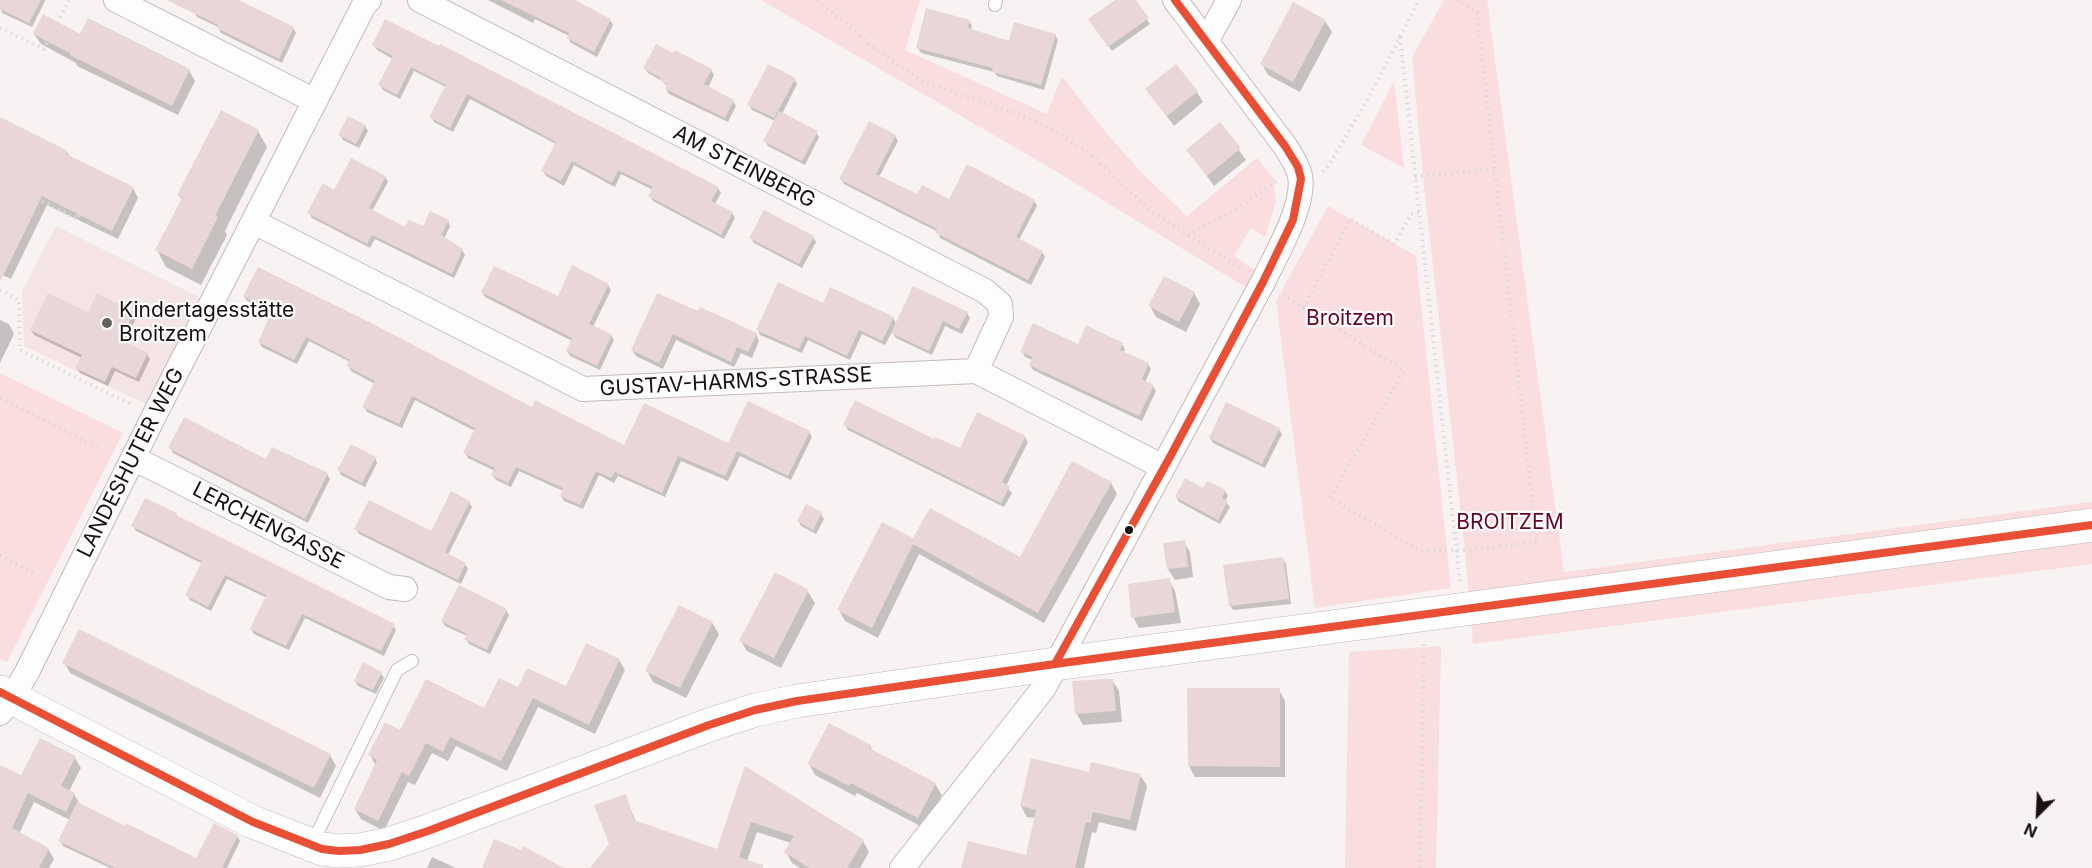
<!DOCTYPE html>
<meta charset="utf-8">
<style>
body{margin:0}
#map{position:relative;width:2092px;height:868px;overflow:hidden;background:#f8f2f2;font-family:Inter,sans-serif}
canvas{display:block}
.north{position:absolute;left:2008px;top:784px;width:60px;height:60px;-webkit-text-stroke:4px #fff;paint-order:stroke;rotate:204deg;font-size:16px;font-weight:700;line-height:24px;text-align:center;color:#1b1011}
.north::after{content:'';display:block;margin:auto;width:21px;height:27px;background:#1b1011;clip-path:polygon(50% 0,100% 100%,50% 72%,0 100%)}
</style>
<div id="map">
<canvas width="2092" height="868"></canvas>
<div class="north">N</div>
</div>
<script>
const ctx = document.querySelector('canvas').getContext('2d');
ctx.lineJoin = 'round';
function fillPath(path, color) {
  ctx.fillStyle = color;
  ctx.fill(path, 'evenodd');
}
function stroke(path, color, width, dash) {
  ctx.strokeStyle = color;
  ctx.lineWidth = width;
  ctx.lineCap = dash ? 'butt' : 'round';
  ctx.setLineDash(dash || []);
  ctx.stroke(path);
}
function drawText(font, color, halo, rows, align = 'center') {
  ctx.font = font + ' Inter,sans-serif';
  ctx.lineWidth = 4.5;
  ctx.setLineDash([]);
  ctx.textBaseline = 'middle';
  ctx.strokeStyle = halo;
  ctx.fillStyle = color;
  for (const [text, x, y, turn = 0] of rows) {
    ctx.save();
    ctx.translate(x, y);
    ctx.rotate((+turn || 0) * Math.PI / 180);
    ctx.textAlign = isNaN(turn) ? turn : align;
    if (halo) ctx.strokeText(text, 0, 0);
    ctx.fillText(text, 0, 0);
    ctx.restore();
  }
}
fillPath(new Path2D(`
 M56,226L203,299L150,406L24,346L22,292Z`), '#f5e4e5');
fillPath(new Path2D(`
 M761,0H920L905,50L1047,114L1062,76L1107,134L1142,173L1187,216L1257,158L1274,179L1276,201L1265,237L1251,228L1234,256L1256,271L1247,288L1047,166Z
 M1444,0H1487L1564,572L2092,502V564L1473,644L1465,550L1423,177L1412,57Z
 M1394,81L1404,168L1361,145Z
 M1328,206L1416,256L1451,588L1315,608L1276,301Z
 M0,373L123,433L7,662L0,659Z
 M1441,646L1436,868H1345L1349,652Z`), '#fadddf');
fillPath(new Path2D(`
 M3,0H45V1L32,27L2,13L0,7Z
 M200,0H236L293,28L296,33L282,63L221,33L218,27L197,17L194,12Z
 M488,0H573L610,20L613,25L597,57L571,43L568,38L569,36L535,19L533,23Z
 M1118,0H1134L1150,24L1112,51L1097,30Z
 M969,21L972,26L971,30L1010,43L1055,35L1058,40L1044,90L997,76L994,72L921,53L918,48Z
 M1325,21L1332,32L1300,92L1268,75L1262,64Z
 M34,34L81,36L189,70L195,81L178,115L77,66L76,63L41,44Z
 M374,45L718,188L721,193L715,204L732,213L735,218L724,239L653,201L650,196L653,190L621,174L615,187L574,165L564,186L546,176L543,171L556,144L470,99L453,132L434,122L431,117L446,87L414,71L400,99L383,90L380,85L393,59L377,50Z
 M645,68L711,70L714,75L708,88L733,101L736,106L728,122L669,94L666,89L668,87L662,81L648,73Z
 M794,79L797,84L782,114L816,132L819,137L805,165L768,146L765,141L775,121L752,110L749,105Z
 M1147,90L1197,92L1203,102L1174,126Z
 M0,119L67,152L71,158L133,188L138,198L118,239L47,205L11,279L0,274Z
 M1220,124L1246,160L1214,186L1188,150Z
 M365,126L368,131L359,148L343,140L340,135Z
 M258,131L267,147L225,231L227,235L201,285L166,267L157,250L182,201L179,195Z
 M895,136L898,141L879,177L918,196L950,201H1034L1037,206L1019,240L1042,252L1045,257L1031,285L940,238L938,232L844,184L841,179Z
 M385,177L388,182L372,211L406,229L424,228L448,221L450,226L444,239L462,250L465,255L454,278L375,239L370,248L312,218L309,213L335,192Z
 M813,237L816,242L802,268L754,243L751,238Z
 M608,285L611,290L593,327L611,335L614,340L600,370L570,356L567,351L572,341L485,297L482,292L558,298Z
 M1194,293L1200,304L1186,332L1156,317L1150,306Z
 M244,296L532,409L624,447L728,445L809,432L812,437L791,480L740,456L728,481L681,461L665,497L618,476L614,483L599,475L583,509L564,501L561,496L563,491L519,471L511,487L496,480L493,475L495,471L468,458L465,453L475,431L415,400L402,428L367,412L364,407L375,384L351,371L348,366L350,362L309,341L297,364L262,347L259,342L273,314L247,301Z
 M824,305L893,318L897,325L967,313L970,318L962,334L945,326L932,355L896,338L892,332L885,345L862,334L850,360L808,340L802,353L760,335L758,330Z
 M133,313L136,318L124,343L147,354L150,359L139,382L115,371L108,386L80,373L77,368L82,358L34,335L31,330L88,314Z
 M698,313L756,334L759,341L752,358L741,353L734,367L676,340L663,369L636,356L632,350Z
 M0,320L9,324L14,334L0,363Z
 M1122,344L1125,349L1123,353L1148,364L1151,369L1145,382L1153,386L1156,391L1142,421L1033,370L1030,365L1033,360L1025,357L1022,351Z
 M845,425L935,441L960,450L1025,437L1028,442L1006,486L1012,493L1004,507L848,430Z
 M1279,429L1282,434L1265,468L1213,443L1210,438Z
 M170,448L266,461L327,474L330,479L308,523L173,453Z
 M375,458L377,463L365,487L341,475L339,470Z
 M1111,483L1117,494L1044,623L919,554L878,638L845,621L839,610L914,540L1020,560Z
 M1204,490L1225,491L1228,496L1225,501L1230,507L1220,524L1179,502L1176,497Z
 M469,502L472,507L448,555L465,564L468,569L461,584L359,534L356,529L432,533Z
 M176,514L178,518L393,625L396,630L384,656L305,618L289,650L254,634L251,629L267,598L227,579L211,611L190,600L187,595L203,564L136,531L133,526Z
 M821,514L824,519L816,534L801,526L798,521Z
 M1184,542L1190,552L1193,577L1175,580L1168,569Z
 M1283,559L1286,564L1291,604L1233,610L1230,605Z
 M775,574L808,592L815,603L781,668L747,651L741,641Z
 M1169,580L1175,591L1181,623L1139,628L1133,617Z
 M506,610L509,615L490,654L469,644L466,639L467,636L445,626L442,621Z
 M712,623L719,634L686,698L653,682L647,671Z
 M619,660L625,670L595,734L538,707L507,771L456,746L448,761L432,753L415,785L408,782L384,831L361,819L355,809L376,766L370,755L400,732L485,710L519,689L567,688Z
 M64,662L330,755L336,766L320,798L70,673Z
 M381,673L384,678L376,694L358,686L355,681Z
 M1112,680L1119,691L1122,722L1083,725L1077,714Z
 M1189,690H1279L1285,701V777H1195L1189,766Z
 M870,746L873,751L935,784L942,795L924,828L857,793L855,796L815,775L809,764Z
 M75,758L81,768L69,791L74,794L80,805L197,860L237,836L240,841L227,868H110L63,846L60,840L70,820L34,802L19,834L48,849L54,859L49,868H0V767L22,777Z
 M746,768L863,841L869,852L860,868H800L792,863L786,852L791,843L757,832L747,861L762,868H592L611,845L625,796L636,822L718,851Z
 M1090,774L1140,775L1147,786L1136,831L1099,822L1096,833L1092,832L1084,868H963L1027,857L1035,818L1027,817L1021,806Z
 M432,857L456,868H427Z`), '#0003');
fillPath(new Path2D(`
 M0,0H41L29,23L0,9Z
 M167,0H239L294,27L279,59L217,28L218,25Z
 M501,0H575L611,19L594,52L567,38L569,33Z
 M1115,0H1136L1149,18L1108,47L1088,19Z
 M1293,2L1326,20L1293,82L1260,64Z
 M926,8L970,20L968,28L1009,41L1014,22L1056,34L1041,85L992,72L993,68L916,48Z
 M43,14L80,34L88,18L190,69L172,106L70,55V53L33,34Z
 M385,19L439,46L440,44L719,187L711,201L733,212L721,235L648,196L653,187L618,170L612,183L572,161L561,181L541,171L556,142L467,94L450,128L429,117L446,85L411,67L397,95L378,85L393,56L372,45Z
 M656,44L673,53L675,50L712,69L704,84L734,100L725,118L665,89L667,84L660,80L661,78L643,68Z
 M768,64L796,78L774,118L747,105Z
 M1176,64L1198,91L1167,116L1145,89Z
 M221,110L259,130L215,216L218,217L192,269L155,250L182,198L177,195Z
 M779,111L818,131L802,161L763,141Z
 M348,116L366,125L356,144L338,135Z
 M0,117L68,151L66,154L134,187L112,231L42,196L0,282Z
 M869,121L896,135L876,174L917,194L922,185L949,199L967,164L1035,200L1016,237L1043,251L1028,280L936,233L937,229L839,179Z
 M1220,122L1241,148L1207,176L1186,150Z
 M351,158L386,176L369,208L405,227L409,220L423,226L430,211L449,220L441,235L463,249L452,274L372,235L367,244L307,213L323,183L334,190Z
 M764,210L814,236L799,264L749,238Z
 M572,265L609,284L589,324L612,334L597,366L566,351L572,338L481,292L494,266L558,296Z
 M258,267L369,322L532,407L535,400L624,445L644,403L728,443L748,401L810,431L788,476L737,451L725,476L678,456L662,493L615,472L611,478L596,471L580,505L560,496L563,488L516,467L508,483L491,475L495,468L463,453L475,428L412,396L399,424L362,407L375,381L346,366L350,360L306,337L294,360L258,342L272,311L243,296Z
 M1164,276L1195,292L1179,322L1148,306Z
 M778,282L823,303L830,287L894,317L882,341L859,330L847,356L805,336L799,349L756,330Z
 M913,286L968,312L959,329L943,321L929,351L891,333Z
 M48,293L88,312L97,293L134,312L121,340L148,353L136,378L112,367L105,382L75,368L82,355L30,330Z
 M657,293L698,311L700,307L757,333L748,352L737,347L731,362L673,334L659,363L631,350Z
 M1033,323L1078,344L1086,325L1123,343L1120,350L1149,363L1142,379L1154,385L1139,416L1029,365L1033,357L1020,352Z
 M855,400L934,439L935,437L960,448L977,412L1026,436L1002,482L1010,486L1001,503L843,425Z
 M1226,402L1280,428L1262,464L1209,438Z
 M184,417L266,459L272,447L328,473L305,519L168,448Z
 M351,444L376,457L362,483L337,470Z
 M1072,461L1112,482L1038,613L913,544L872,628L837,610L882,522L913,538L930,508L1020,557Z
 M1185,478L1203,488L1207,481L1226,490L1222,498L1228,501L1218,520L1175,497Z
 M451,491L470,501L445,552L466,563L458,580L354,529L369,500L431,531Z
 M145,498L177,513L176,515L395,624L381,651L302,614L286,646L250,629L266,595L225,575L208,607L185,595L202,561L131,526Z
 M806,504L822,512L813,530L797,521Z
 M1185,540L1188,567L1167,569L1163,543Z
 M1283,557L1289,599L1229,606L1223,565Z
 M775,572L809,590L774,658L739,641Z
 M1170,578L1175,612L1131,618L1128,584Z
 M459,585L507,609L487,650L464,639L467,634L441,621Z
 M679,605L713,622L680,688L645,671Z
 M79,629L331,754L314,788L62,663Z
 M586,643L620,659L589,725L533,698L501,761L450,737L443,752L426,743L409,776L402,772L378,821L354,809L377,760L368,755L385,722L400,730L426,679L484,708L499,678L518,687L527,668L566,686Z
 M363,662L382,672L373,690L354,681Z
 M1104,679H1113L1116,711L1075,714L1072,681Z
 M1187,688H1280V767L1188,766Z
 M829,723L871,745L869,748L936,783L918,818L851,783L849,786L807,764Z
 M40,738L76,756L61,786L75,793L66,812L28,793L12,828L49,848L39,868H0V765L21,775Z
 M1031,758L1089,772L1091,762L1141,774L1130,820L1093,812L1090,823L1086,822L1075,868H961L968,841L1026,855L1036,810L1020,806Z
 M745,766L864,840L847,868H809L784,852L794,836L751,822L739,857L763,865V868H590L609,844L594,805L626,794L634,820L717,849Z
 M77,802L125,826L126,823L196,858L214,823L238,835L222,868H115L58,841Z
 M494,839L521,850L523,846L564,868H482Z`), '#e9d6d8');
const lane = new Path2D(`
 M995,5L996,0
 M312,844L397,670L412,661`);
const street = new Path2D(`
 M116,0L315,101
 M420,0L985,291L1000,304L1001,317L976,371
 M1207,40L1229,0
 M254,222L583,389L976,371L1163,467
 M133,458L389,587L405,589
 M0,713L12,698L27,672L154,416L364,5L369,0
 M902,868L1043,689L1263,282C1275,257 1306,204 1300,176C1298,165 1291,156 1285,146L1175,0`);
const secondary = new Path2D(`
 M0,692L253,822L322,849L339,851L360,850L389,844L428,831L709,725L755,710L797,701L1055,664L2092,525`);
stroke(lane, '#c3baba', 14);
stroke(street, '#c3baba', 26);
stroke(secondary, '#c3baba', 34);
stroke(new Path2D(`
 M818,0L876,50L923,82L1015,113L1049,128L1088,152L1155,214L1243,270
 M0,28L44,49L69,0
 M1400,37L1460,582
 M1323,172L1329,165L1369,97L1419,0
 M11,176L7,184L77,219L79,214
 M1415,177L1495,169
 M0,181L7,184
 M1188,235L1239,207L1277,181
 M0,290L19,300L20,350L133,405
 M1283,295L1404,370L1330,498L1420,551L1465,550L1537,542L1477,12L1457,0
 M1303,308L1350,219L1394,244L1411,214L1420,212
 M0,398L99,449
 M0,555L36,574
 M1420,868L1424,644`), '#dcdada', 4, [1.5, 4.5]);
stroke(lane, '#fefdfd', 12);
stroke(street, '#fefdfd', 24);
stroke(secondary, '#fefdfd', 33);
stroke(new Path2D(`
 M1055,664L1171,455L1263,282L1293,220L1301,179L1298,167L1285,146L1175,0
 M0,692L253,822L322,849L339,851L360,850L389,844L428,831L709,725L755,710L797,701L1055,664L2092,525`), '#e94f35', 8);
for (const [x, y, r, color] of [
 [107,323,6,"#685f60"],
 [1129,530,5,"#1b1011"]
]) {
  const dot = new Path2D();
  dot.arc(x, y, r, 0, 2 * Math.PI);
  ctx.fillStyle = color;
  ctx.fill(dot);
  stroke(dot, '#fff', 2);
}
drawText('21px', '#1b1011', '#fff', [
 ["AM STEINBERG",744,167,27],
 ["GUSTAV-HARMS-STRASSE",736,382,-3],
 ["LANDESHUTER WEG",131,463,-63],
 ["LERCHENGASSE",268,526,27]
]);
drawText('21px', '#1b1011', '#fff', [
 ["Kindertagesstätte",119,311],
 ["Broitzem",119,335]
], 'left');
drawText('21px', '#660320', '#fff', [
 ["Broitzem",1350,319],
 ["BROITZEM",1510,523]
]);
</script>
